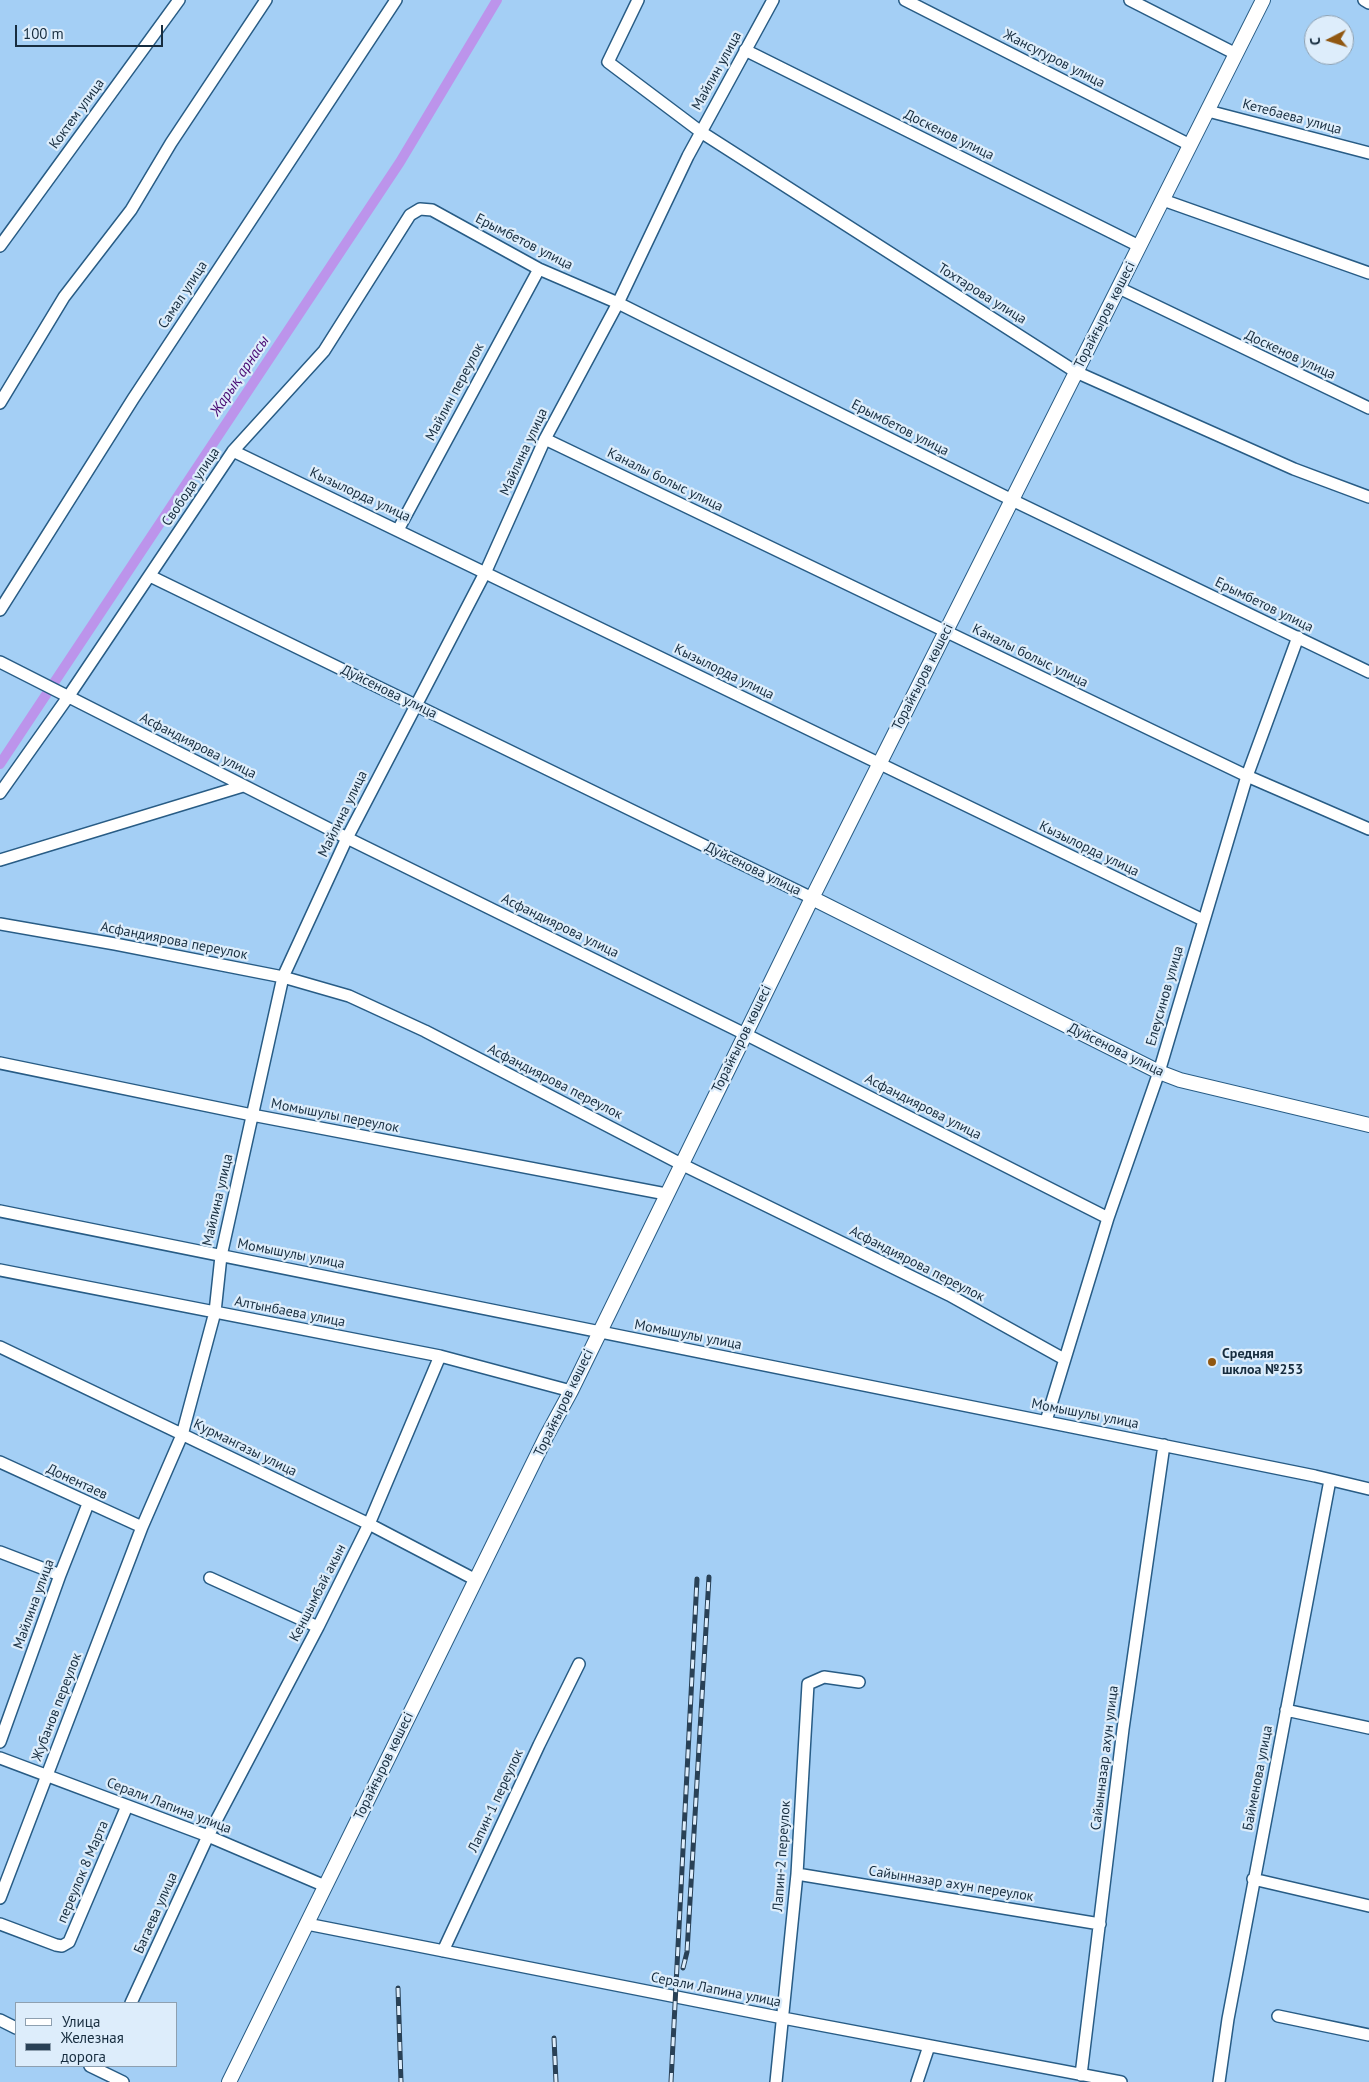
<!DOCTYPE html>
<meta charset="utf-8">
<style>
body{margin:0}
#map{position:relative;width:1369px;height:2082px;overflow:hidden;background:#a4cff5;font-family:"PT Sans",sans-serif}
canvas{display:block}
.legend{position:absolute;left:15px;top:2002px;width:162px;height:65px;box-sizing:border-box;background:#ddedfb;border:1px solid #8ea0b0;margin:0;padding:6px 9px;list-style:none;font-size:15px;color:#172d3f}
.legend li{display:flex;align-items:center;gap:10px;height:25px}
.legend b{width:25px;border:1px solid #8ea0b0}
.north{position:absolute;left:1304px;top:15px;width:50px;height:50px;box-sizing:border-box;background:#ddedfb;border:1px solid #8ea0b0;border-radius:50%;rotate:265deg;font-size:14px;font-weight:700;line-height:20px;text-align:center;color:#172d3f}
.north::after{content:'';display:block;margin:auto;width:18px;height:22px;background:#905711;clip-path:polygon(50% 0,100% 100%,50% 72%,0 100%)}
.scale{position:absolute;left:15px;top:25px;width:148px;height:22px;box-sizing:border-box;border:2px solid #172d3f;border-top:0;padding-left:6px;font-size:15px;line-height:18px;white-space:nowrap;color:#172d3f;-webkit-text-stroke:4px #ddedfb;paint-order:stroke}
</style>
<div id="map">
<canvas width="1369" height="2082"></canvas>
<ul class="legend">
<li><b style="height:6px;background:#fff"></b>Улица</li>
<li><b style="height:6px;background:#294156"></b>Железная дорога</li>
</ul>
<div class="north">С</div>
<div class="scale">100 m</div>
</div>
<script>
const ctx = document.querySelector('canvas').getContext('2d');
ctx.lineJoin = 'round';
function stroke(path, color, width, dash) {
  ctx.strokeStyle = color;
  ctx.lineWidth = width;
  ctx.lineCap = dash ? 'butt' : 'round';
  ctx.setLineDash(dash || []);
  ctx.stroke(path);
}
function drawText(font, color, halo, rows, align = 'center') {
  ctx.font = font + ' "PT Sans",sans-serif';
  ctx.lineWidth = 4.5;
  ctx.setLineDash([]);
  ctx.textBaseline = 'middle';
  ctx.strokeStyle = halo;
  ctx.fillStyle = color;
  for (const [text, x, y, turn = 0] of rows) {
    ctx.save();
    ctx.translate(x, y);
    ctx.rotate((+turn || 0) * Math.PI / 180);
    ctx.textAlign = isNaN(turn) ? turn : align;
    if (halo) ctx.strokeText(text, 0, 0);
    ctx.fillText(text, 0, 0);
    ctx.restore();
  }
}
stroke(new Path2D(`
 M0,764L400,162L497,0`), '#bc94eb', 10);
const minor = new Path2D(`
 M638,0L608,62L701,132L1076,372L1294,469L1369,497
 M905,0L1190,145
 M1130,0L1236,54
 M1364,0L1369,3
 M745,50L1139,246
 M1208,111L1369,153
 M1163,200L1369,273
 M0,246L179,0
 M1119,288L1369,408
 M0,403L64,297L131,210L171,143L266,0
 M545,439L1247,776L1369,829
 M233,451L1203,920
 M398,530L539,269
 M150,576L812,898
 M0,610L133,399L396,0
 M0,662L347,838L745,1034L1108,1218
 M0,793L68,697L233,451L324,351L410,215L420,209L432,210L539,269L618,303L1012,500L1369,672
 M0,860L243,786
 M0,924L115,944L283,977L349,996L425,1031L681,1164L949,1295L1064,1359
 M0,1063L252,1115L666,1194
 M0,1211L1315,1476L1369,1489
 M0,1270L440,1356L571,1391
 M0,1347L369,1524L476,1580
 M1046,1421L1108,1218L1159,1072L1247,776L1298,637
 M0,1462L142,1527
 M0,1552L60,1575
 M210,1578L318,1627
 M1286,1710L1369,1728
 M0,1742L60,1575L88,1504
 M0,1758L208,1836L325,1886
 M797,1874L1100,1924
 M1253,1879L1369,1906
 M0,1898L142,1527L182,1435L215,1312L221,1256L283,977L347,838L486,571L545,439L618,303L688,156L773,0
 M0,1924L56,1945L62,1946L69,1942L127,1806
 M307,1924L783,2018L1121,2082
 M443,1951L539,1745L579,1664
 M131,2003L208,1836L318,1627L369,1524L440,1356
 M1278,2016L1369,2035
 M0,2020L16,2028
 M90,2066L123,2082
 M1081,2075L1123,1729L1164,1445
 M776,2082L797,1874L808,1684L824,1677L859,1682
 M917,2082L929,2046
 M1219,2082L1228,2019L1330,1480`);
const tertiary = new Path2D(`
 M812,898L1159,1072L1180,1080L1369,1125
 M229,2082L546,1437L571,1391L812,898L1263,0`);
stroke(minor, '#285c85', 14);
stroke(tertiary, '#285c85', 16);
stroke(minor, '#fff', 11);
stroke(tertiary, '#fff', 14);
const rail = new Path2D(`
 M683,1968L687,1952L709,1577
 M398,1988L401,2082
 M554,2038L556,2082
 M671,2082L697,1579`);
stroke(rail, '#294156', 5);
stroke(rail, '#ddedfb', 3, [9]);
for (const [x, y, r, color] of [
 [1212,1362,5,"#905711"]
]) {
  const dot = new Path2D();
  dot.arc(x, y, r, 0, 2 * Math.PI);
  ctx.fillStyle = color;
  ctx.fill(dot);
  stroke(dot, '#ddedfb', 2);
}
drawText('14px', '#172d3f', '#ddedfb', [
 ["Жансугуров улица",1054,59,27],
 ["Майлин улица",717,71,-61],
 ["Коктем улица",77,114,-54],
 ["Кетебаева улица",1292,117,15],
 ["Доскенов улица",949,135,26],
 ["Ерымбетов улица",524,242,27],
 ["Тохтарова улица",982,294,32],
 ["Самал улица",183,295,-57],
 ["Торайғыров көшесі",1105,315,-63],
 ["Доскенов улица",1290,355,25],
 ["Майлин переулок",455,392,-62],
 ["Ерымбетов улица",900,428,27],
 ["Майлина улица",524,452,-65],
 ["Каналы болыс улица",665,480,26],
 ["Свобода улица",191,487,-56],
 ["Кызылорда улица",360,495,25],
 ["Ерымбетов улица",1264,605,26],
 ["Каналы болыс улица",1030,656,26],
 ["Кызылорда улица",724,672,26],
 ["Торайғыров көшесі",923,677,-63],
 ["Дуйсенова улица",389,692,26],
 ["Асфандиярова улица",198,746,27],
 ["Майлина улица",343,814,-64],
 ["Кызылорда улица",1089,849,26],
 ["Дуйсенова улица",753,869,26],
 ["Асфандиярова улица",560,926,26],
 ["Асфандиярова переулок",174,941,11],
 ["Елеусинов улица",1165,996,-74],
 ["Торайғыров көшесі",742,1039,-64],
 ["Дуйсенова улица",1116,1050,26],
 ["Асфандиярова переулок",555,1082,27],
 ["Асфандиярова улица",923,1107,27],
 ["Момышулы переулок",335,1116,11],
 ["Майлина улица",218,1200,-77],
 ["Момышулы улица",291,1254,11],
 ["Асфандиярова переулок",917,1264,27],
 ["Алтынбаева улица",290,1312,11],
 ["Момышулы улица",688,1335,11],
 ["Торайғыров көшесі",564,1403,-64],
 ["Момышулы улица",1085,1414,11],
 ["Курмангазы улица",245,1448,26],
 ["Донентаев",77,1482,25],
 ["Кеншымбай акын",318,1593,-63],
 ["Майлина улица",34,1604,-70],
 ["Жубанов переулок",57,1707,-69],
 ["Сайынназар ахун улица",1105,1758,-83],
 ["Торайғыров көшесі",384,1766,-64],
 ["Байменова улица",1258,1778,-79],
 ["Лапин-1 переулок",496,1801,-65],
 ["Серали Лапина улица",169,1806,21],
 ["Лапин-2 переулок",782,1856,-86],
 ["переулок 8 Марта",83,1872,-67],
 ["Сайынназар ахун переулок",951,1884,9],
 ["Багаева улица",156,1913,-66],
 ["Серали Лапина улица",716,1990,11]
]);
drawText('bold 14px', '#172d3f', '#ddedfb', [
 ["Средняя",1222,1354],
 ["шклоа №253",1222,1370]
], 'left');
drawText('italic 15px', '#470771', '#ddedfb', [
 ["Жарық арнасы",240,376,-56]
]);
</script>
